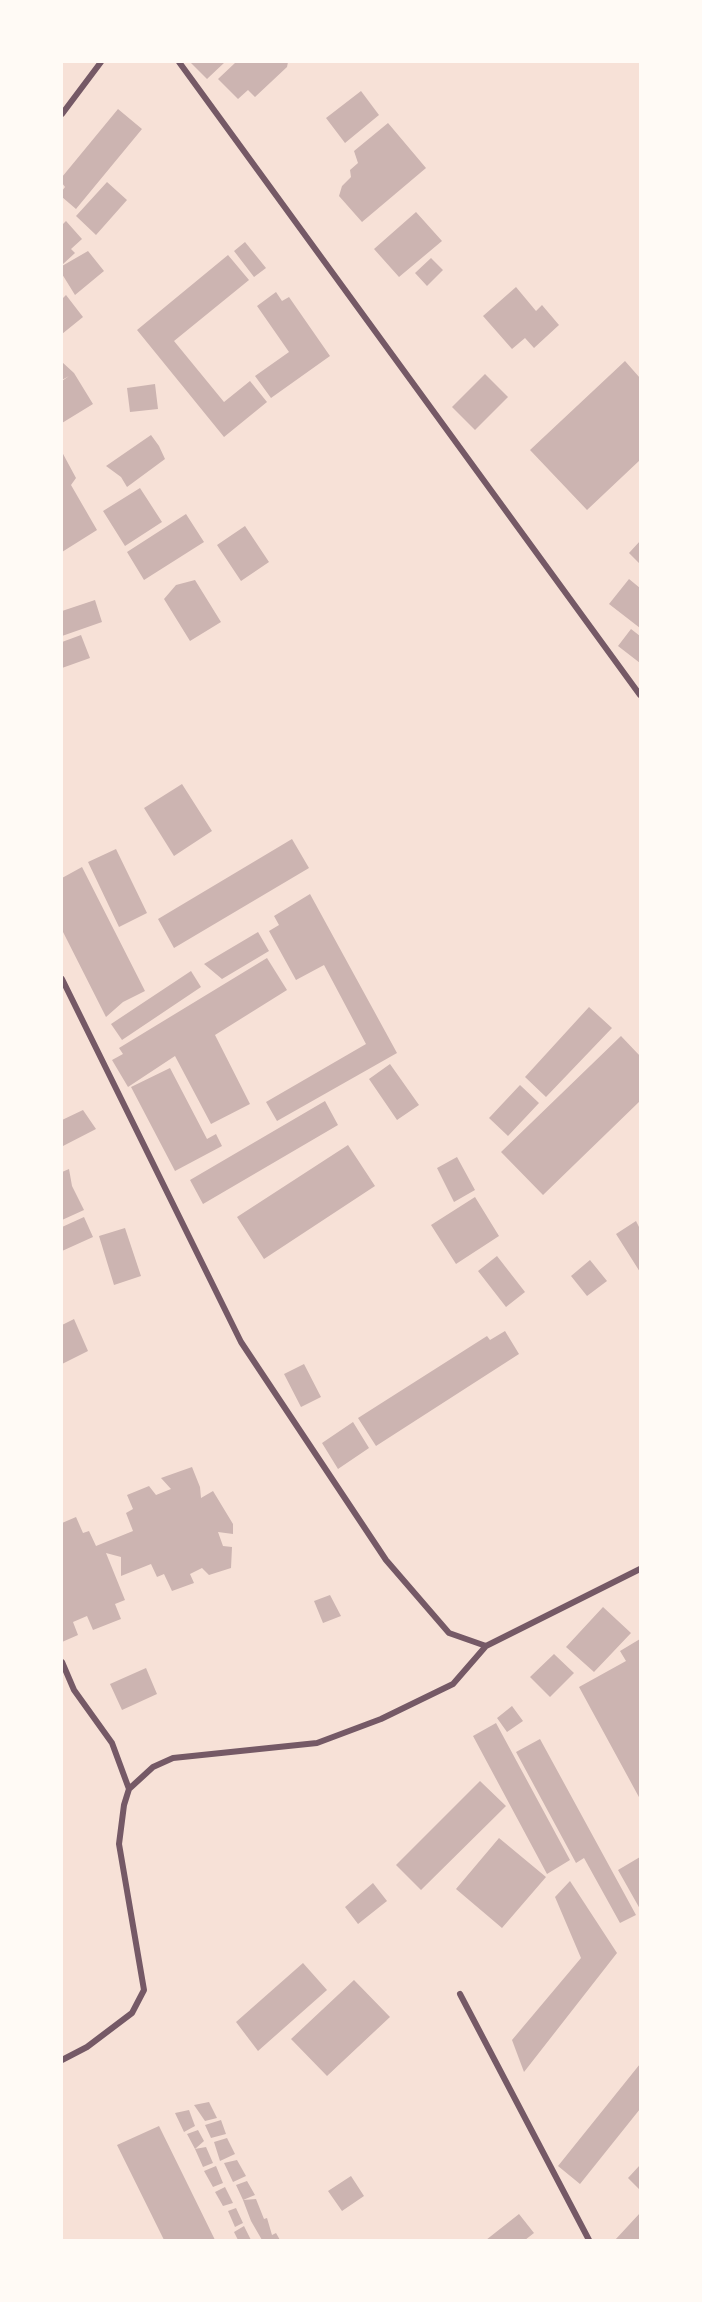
<!DOCTYPE html>
<style>
body{margin:0}
#map{position:relative;width:702px;height:2302px;overflow:hidden;background:#f7e1d7;font-family:"Asap Condensed",sans-serif}
canvas{display:block}
.frame{position:absolute;inset:0;border:63px solid #fffaf5;pointer-events:none}
</style>
<div id="map">
<canvas width="702" height="2302"></canvas>
<div class="frame"></div>
</div>
<script>
const ctx = document.querySelector('canvas').getContext('2d');
ctx.lineJoin = 'round';
function fillPath(path, color) {
  ctx.fillStyle = color;
  ctx.fill(path, 'evenodd');
}
function stroke(path, color, width, dash) {
  ctx.strokeStyle = color;
  ctx.lineWidth = width;
  ctx.lineCap = dash ? 'butt' : 'round';
  ctx.setLineDash(dash || []);
  ctx.stroke(path);
}
fillPath(new Path2D(`
 M190,62H225L207,79Z
 M236,62H288L287,67L255,97L248,90L238,99L218,79Z
 M361,91L379,115L345,143L326,118Z
 M118,109L142,129L76,209L62,197V191L65,187L62,183V177Z
 M388,123L426,168L362,222L339,196L342,186L351,177L350,170L358,163L354,151Z
 M107,182L127,200L96,235L76,216Z
 M416,212L442,241L399,277L374,249Z
 M66,221L82,239L71,249L75,253L62,265V225Z
 M245,242L266,268L254,277L234,251Z
 M88,251L104,271L75,295L62,274V266Z
 M228,255L249,280L174,341L224,402L250,381L267,402L224,437L137,330Z
 M431,258L443,270L427,286L415,273Z
 M516,287L536,311L542,305L559,325L534,348L525,338L512,349L483,316Z
 M276,292L282,301L289,297L330,356L271,398L255,376L289,352L257,306Z
 M66,295L83,317L62,334V299Z
 M625,361L640,378V460L587,510L530,450Z
 M62,362L74,373L93,404L62,423V381L69,376L62,380Z
 M485,374L508,397L475,430L452,407Z
 M155,384L158,409L130,412L127,388Z
 M151,435L159,446L165,459L127,487L121,477L106,466Z
 M62,452L76,478L71,485L97,530L62,552Z
 M140,488L162,522L125,546L103,511Z
 M186,514L204,542L144,580L127,552Z
 M245,526L269,562L241,581L217,545Z
 M640,541V564L629,553Z
 M629,579L640,588V628L609,604Z
 M195,580L221,622L190,641L164,599L176,585Z
 M95,600L102,622L62,636V611Z
 M631,629L640,636V663L618,646Z
 M81,635L90,658L62,668V642Z
 M182,784L212,831L174,856L144,808Z
 M292,839L309,868L174,948L158,919Z
 M116,849L147,913L119,927L88,862Z
 M82,867L145,991L123,1002L106,1017L62,930V878Z
 M310,894L397,1053L277,1121L266,1102L366,1044L324,965L296,980L269,931L279,925L274,916Z
 M258,932L269,951L222,979L204,964Z
 M267,958L287,990L215,1035L250,1104L211,1124L175,1056L128,1087L112,1060L123,1054L119,1048Z
 M191,971L201,987L122,1040L111,1024Z
 M589,1007L612,1028L546,1097L525,1077Z
 M621,1036L640,1056V1101L543,1195L501,1152Z
 M390,1064L419,1105L397,1120L369,1079Z
 M170,1068L207,1139L216,1134L222,1146L175,1171L131,1087Z
 M520,1085L539,1103L508,1136L489,1118Z
 M325,1101L338,1125L203,1204L190,1180Z
 M83,1110L96,1129L63,1146L62,1120Z
 M348,1145L375,1186L264,1259L237,1217Z
 M457,1157L475,1190L454,1202L437,1168Z
 M69,1169L72,1186L84,1210L62,1220V1172Z
 M475,1197L499,1236L456,1264L431,1225Z
 M84,1217L93,1237L62,1251V1227Z
 M636,1221L640,1229V1272L616,1234Z
 M125,1228L141,1276L114,1285L99,1236Z
 M497,1256L525,1292L506,1307L478,1271Z
 M590,1260L607,1281L587,1296L571,1276Z
 M74,1319L88,1351L62,1364V1325Z
 M505,1331L519,1354L376,1446L358,1418L487,1336L490,1340Z
 M304,1364L321,1397L301,1407L284,1374Z
 M353,1422L369,1448L338,1469L322,1443Z
 M192,1467L200,1487L201,1498L213,1491L233,1524V1534L218,1532L223,1546L232,1547L231,1568L209,1575L202,1568L190,1574L194,1583L172,1591L164,1574L157,1577L151,1564L121,1576V1557L106,1553L125,1600L115,1604L121,1619L93,1630L87,1616L73,1622L78,1635L62,1642V1523L76,1517L83,1533L89,1531L96,1546L133,1531L126,1513L133,1509L127,1495L149,1486L156,1495L171,1489L161,1478Z
 M330,1595L341,1616L323,1623L314,1601Z
 M603,1607L631,1633L594,1672L566,1647Z
 M640,1639V1799L579,1687L626,1661L620,1651Z
 M554,1654L574,1673L550,1697L530,1677Z
 M146,1668L157,1694L122,1710L110,1684Z
 M512,1706L523,1721L507,1732L497,1718Z
 M496,1723L570,1860L547,1874L473,1736Z
 M540,1739L636,1915L620,1923L584,1858L576,1863L516,1752Z
 M480,1781L506,1806L421,1890L396,1865Z
 M499,1838L546,1877L502,1928L456,1889Z
 M640,1857V1909L618,1870Z
 M570,1881L617,1953L524,2072L512,2040L581,1958L555,1897Z
 M373,1883L387,1901L358,1924L345,1907Z
 M303,1963L327,1990L258,2051L236,2022Z
 M354,1980L390,2017L327,2076L291,2039Z
 M640,2064V2109L580,2184L558,2166Z
 M209,2102L217,2118L205,2121L194,2105Z
 M189,2110L195,2126L184,2132L175,2113Z
 M221,2120L226,2134L211,2138L205,2125Z
 M159,2126L215,2240H164L117,2145Z
 M198,2130L204,2141L195,2149L187,2134Z
 M227,2138L235,2154L220,2161L214,2142Z
 M206,2147L213,2163L203,2167L195,2149Z
 M237,2160L246,2176L233,2182L224,2163Z
 M640,2165V2190L628,2178Z
 M216,2166L223,2183L213,2187L204,2171Z
 M351,2176L364,2196L342,2211L328,2191Z
 M247,2181L255,2195L243,2200L236,2185Z
 M225,2187L233,2203L223,2206L215,2192Z
 M256,2199L264,2219L267,2218L272,2235L276,2233L280,2240H262L251,2221L243,2200Z
 M236,2208L243,2223L235,2227L228,2211Z
 M640,2213V2240H615Z
 M519,2214L534,2233L525,2240H486Z
 M244,2226L251,2240H238L234,2232Z`), '#ccb4b1');
stroke(new Path2D(`
 M179,62L640,695
 M62,114L101,62
 M62,979L241,1342L386,1560L449,1633L486,1646L640,1569
 M62,1662L74,1690L112,1743L129,1789L124,1805L119,1844L144,1990L132,2013L87,2047L62,2060
 M129,1789L153,1767L173,1758L317,1743L381,1719L453,1684L486,1646
 M460,1994L589,2240`), '#755966', 6);
</script>
